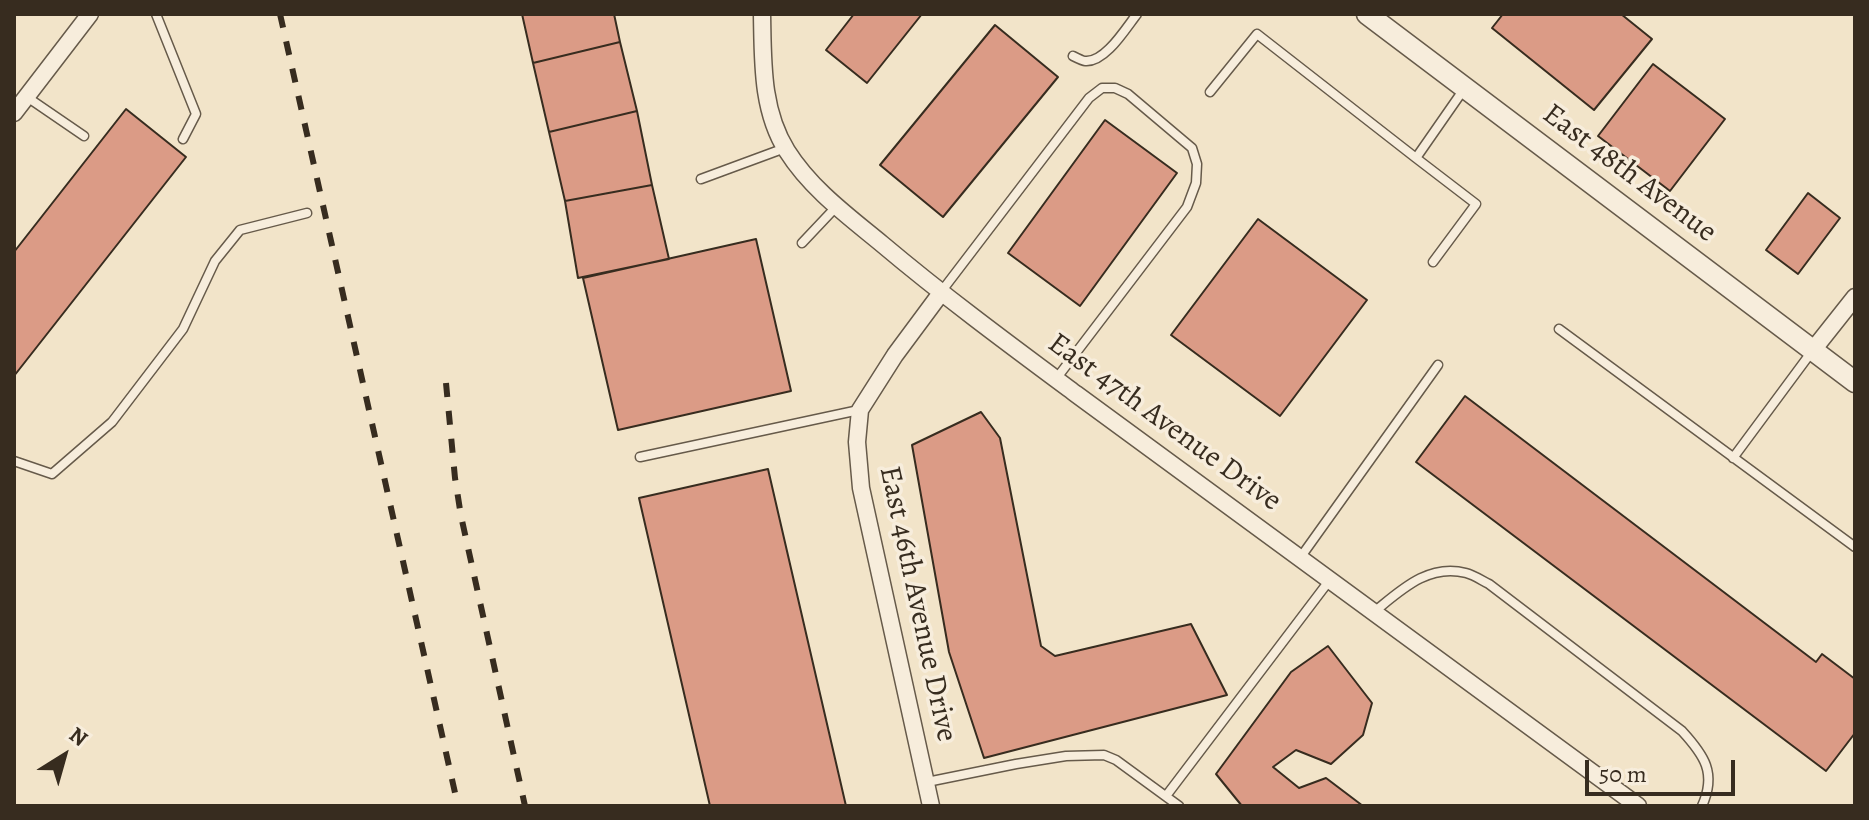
<!DOCTYPE html>
<style>
body{margin:0}
#map{position:relative;width:1869px;height:820px;overflow:hidden;background:#f2e4c9;font-family:Alegreya,serif}
canvas{display:block}
.frame{position:absolute;inset:0;border:16px solid #372c1f;pointer-events:none}
.north{position:absolute;left:24px;top:716px;width:80px;height:80px;-webkit-text-stroke:6px #f7eddc;paint-order:stroke;rotate:37deg;font-size:22px;font-weight:700;line-height:32px;text-align:center;color:#372c1f}
.north::after{content:'';display:block;margin:auto;width:28px;height:36px;background:#372c1f;clip-path:polygon(50% 0,100% 100%,50% 72%,0 100%)}
.scale{position:absolute;left:1585px;top:760px;width:150px;height:36px;box-sizing:border-box;border:4px solid #372c1f;border-top:0;padding-left:10px;font-size:24px;line-height:28px;white-space:nowrap;color:#372c1f;-webkit-text-stroke:6px #f7eddc;paint-order:stroke}
</style>
<div id="map">
<canvas width="1869" height="820"></canvas>
<div class="frame"></div>
<div class="north">N</div>
<div class="scale">50 m</div>
</div>
<script>
const ctx = document.querySelector('canvas').getContext('2d');
ctx.lineJoin = 'round';
function fillPath(path, color) {
  ctx.fillStyle = color;
  ctx.fill(path, 'evenodd');
}
function stroke(path, color, width, dash) {
  ctx.strokeStyle = color;
  ctx.lineWidth = width;
  ctx.lineCap = dash ? 'butt' : 'round';
  ctx.setLineDash(dash || []);
  ctx.stroke(path);
}
function drawText(font, color, halo, rows, align = 'center') {
  ctx.font = font + ' Alegreya,serif';
  ctx.lineWidth = 7;
  ctx.setLineDash([]);
  ctx.textBaseline = 'middle';
  ctx.strokeStyle = halo;
  ctx.fillStyle = color;
  for (const [text, x, y, turn = 0] of rows) {
    ctx.save();
    ctx.translate(x, y);
    ctx.rotate((+turn || 0) * Math.PI / 180);
    ctx.textAlign = isNaN(turn) ? turn : align;
    if (halo) ctx.strokeText(text, 0, 0);
    ctx.fillText(text, 0, 0);
    ctx.restore();
  }
}
const building = new Path2D(`
 M522,14H614L620,42L533,63Z
 M854,14H922L867,83L826,50Z
 M1503,14H1621L1652,39L1594,110L1492,28Z
 M995,25L1058,77L943,217L880,165Z
 M620,42L637,111L549,132L533,63Z
 M1653,64L1725,119L1670,191L1598,136Z
 M126,109L186,157L14,376V252Z
 M637,111L652,185L565,201L549,132Z
 M1105,120L1177,173L1080,306L1008,253Z
 M652,185L669,259L578,278L565,201Z
 M1808,193L1840,218L1798,274L1766,250Z
 M1258,219L1367,300L1280,416L1171,335Z
 M756,239L791,391L618,430L583,278Z
 M1465,396L1816,662L1822,654L1855,679V733L1826,771L1416,462Z
 M981,412L1000,438L1041,646L1055,656L1191,624L1227,695L984,758L949,652L912,445Z
 M768,469L846,806H710L639,498Z
 M1328,646L1372,703L1363,735L1331,764L1296,750L1273,767L1299,788L1326,778L1363,806H1242L1216,774L1291,672Z`);
fillPath(building, '#db9b86');
stroke(building, '#372c1f', 2);
const service = new Path2D(`
 M156,14L196,114L183,139
 M1073,56C1075,57 1083,61 1085,61C1105,63 1126,28 1137,14
 M1210,92L1257,34L1416,158L1464,89
 M27,97L84,136
 M1416,158L1476,204L1433,262
 M701,179L785,148
 M802,243L836,207
 M941,292L1089,98L1102,88H1115L1128,94L1192,148L1197,164L1196,183L1187,207L1056,379
 M1559,329L1855,547
 M640,457L859,410
 M1733,458L1813,350
 M14,461L52,474L112,422L183,329L215,261L240,230L307,213
 M1300,558L1438,365
 M1374,612C1400,591 1428,563 1466,573C1474,575 1481,580 1489,584L1682,731C1704,755 1717,773 1702,806
 M927,782L1016,764L1066,756L1104,755L1116,760L1179,806
 M1166,796L1329,581`);
const minor = new Path2D(`
 M762,14C763,60 761,110 787,151C811,189 848,216 882,244C945,297 1010,345 1076,394C1263,531 1451,669 1638,806
 M14,113L90,14
 M1813,350L1855,297
 M931,806L861,488L857,442L860,410L895,355L941,293`);
const tertiary = new Path2D(`
 M1367,14L1855,382`);
stroke(service, '#665a4a', 11);
stroke(minor, '#665a4a', 19);
stroke(tertiary, '#665a4a', 23);
stroke(service, '#f7eddc', 8);
stroke(minor, '#f7eddc', 16);
stroke(tertiary, '#f7eddc', 20);
stroke(new Path2D(`
 M280,14L458,806
 M446,383L455,478L461,516L525,806`), '#372c1f', 6, [14, 14]);
drawText('30px', '#372c1f', '#f7eddc', [
 ["East 48th Avenue",1629,174,37],
 ["East 47th Avenue Drive",1164,423,36],
 ["East 46th Avenue Drive",917,604,78]
]);
</script>
